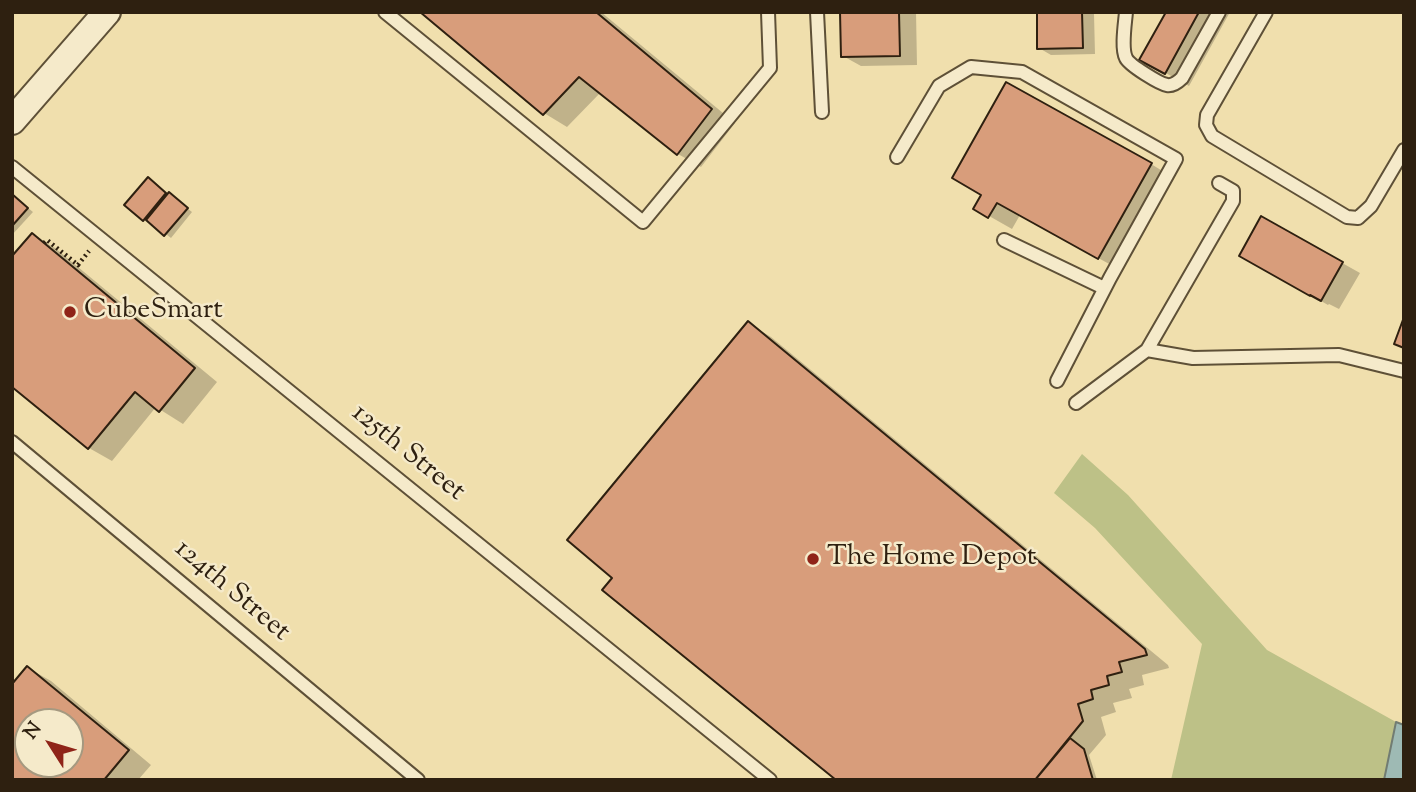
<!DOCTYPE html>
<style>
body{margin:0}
#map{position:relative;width:1416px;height:792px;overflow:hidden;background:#f0dfad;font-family:"Sorts Mill Goudy",serif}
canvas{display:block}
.frame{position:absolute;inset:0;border:14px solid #2e2010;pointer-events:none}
.north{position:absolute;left:14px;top:708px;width:70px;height:70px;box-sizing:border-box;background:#f5eaca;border:2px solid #a59980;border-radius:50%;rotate:307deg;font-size:19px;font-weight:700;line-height:28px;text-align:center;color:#2e2010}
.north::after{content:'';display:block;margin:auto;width:24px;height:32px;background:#8f2418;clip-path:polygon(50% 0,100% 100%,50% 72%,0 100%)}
</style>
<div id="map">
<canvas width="1416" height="792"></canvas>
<div class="frame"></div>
<div class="north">N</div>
</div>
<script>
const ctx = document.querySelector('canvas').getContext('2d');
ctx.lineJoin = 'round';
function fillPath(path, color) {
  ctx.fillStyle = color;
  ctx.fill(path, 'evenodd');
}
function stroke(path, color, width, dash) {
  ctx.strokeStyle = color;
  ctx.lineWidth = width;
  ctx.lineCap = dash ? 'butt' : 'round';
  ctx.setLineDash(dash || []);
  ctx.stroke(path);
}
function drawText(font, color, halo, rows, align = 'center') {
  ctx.font = font + ' "Sorts Mill Goudy",serif';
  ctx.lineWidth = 5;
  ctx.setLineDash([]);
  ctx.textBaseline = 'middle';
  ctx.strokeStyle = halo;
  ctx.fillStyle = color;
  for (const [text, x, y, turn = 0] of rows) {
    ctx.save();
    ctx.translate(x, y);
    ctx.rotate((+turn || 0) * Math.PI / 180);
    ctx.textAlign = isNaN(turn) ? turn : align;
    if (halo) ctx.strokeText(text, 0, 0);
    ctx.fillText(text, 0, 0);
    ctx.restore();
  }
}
fillPath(new Path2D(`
 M1082,454L1128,495L1267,650L1396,722L1384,780H1171L1202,644L1095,528L1054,493Z`), '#bdc187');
const water = new Path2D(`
 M1396,722L1404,725V780H1384Z`);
fillPath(water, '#9ebab4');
stroke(water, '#717c72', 2);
fillPath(new Path2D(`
 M422,12H601L735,123L701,167L678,154L601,92L567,127L544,113Z
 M842,12H916L917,65L861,66L843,56Z
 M1038,12H1092L1094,14L1095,54L1051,55L1039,48Z
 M1168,12H1230L1189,86L1141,59Z
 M1151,164L1174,178L1122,271L1020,215L1012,229L975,208L983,194Z
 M153,182L192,212L171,238L150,222L144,219Z
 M12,195L33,212L12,235Z
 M1262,218L1360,273L1339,309L1329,304L1328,305L1241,255Z
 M32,235L55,248L217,382L183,424L156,407L112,461L89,448Z
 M748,323L771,337L1168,665L1169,668L1142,675L1144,685L1129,689L1132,698L1113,703L1116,712L1101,717L1106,735L1089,755L1097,780H838L615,577Z
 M28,668L51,681L151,765L138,780H12ZM28,722H70V764H28Z`), '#0003');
const building = new Path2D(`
 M420,12H596L712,109L677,155L579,77L543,115Z
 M840,12H899L900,56L841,57Z
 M1037,12H1082L1083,48L1037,49Z
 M1166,12H1199L1165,74L1139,60Z
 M1006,82L1152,163L1098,259L997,203L988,218L973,209L981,195L952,178Z
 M148,177L166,193L143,221L124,205Z
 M169,192L188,208L164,236L146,220Z
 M12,194L28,208L12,226Z
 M1261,216L1343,262L1321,301L1310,295V296L1239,256Z
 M32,233L195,368L159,412L135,392L88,449L12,387V256Z
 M1404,317V348L1394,344Z
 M748,321L1145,649L1147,655L1119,662L1122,672L1107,676L1109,685L1091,690L1093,699L1078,704L1083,721L1035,780H836L602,590L612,578L567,540Z
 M27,666L129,750L104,780H12V684ZM28,722H70V764H28Z
 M1070,738L1084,749L1093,780H1035Z`);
fillPath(building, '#d89d7b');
stroke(building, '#2e2010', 2);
const lane = new Path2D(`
 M385,12L643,222L770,68L768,12
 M817,12L822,112
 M1126,12C1125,24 1121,48 1126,58C1129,65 1160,84 1167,85C1173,86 1178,82 1182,78L1219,12
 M1266,12L1207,115L1206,125L1212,136L1347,217L1358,218L1371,206L1404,150
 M897,157L939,86L971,67L1022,72L1176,159L1110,278L1057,381
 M12,167L770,780
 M1004,240L1104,288
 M1147,350L1193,358L1339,355L1404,371
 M1076,403L1147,350L1233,201V191L1219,183
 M12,442L418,780`);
const street = new Path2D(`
 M12,121L107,12`);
stroke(lane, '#5e5037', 16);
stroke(street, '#5e5037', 30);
stroke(new Path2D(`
 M44,243L47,240L78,265L89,251`), '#2e2010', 4.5, [2, 3.5]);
stroke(lane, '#f5eaca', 12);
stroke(street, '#f5eaca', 26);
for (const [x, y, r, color] of [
 [70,312,7,"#8f2418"],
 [813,559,7,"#8f2418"]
]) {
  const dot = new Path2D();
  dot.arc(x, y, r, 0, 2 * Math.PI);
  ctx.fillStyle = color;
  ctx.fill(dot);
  stroke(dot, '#f5eaca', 2.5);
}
drawText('28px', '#2e2010', '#f5eaca', [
 ["CubeSmart",84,312],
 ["The Home Depot",827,559]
], 'left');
drawText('28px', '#2e2010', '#f5eaca', [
 ["125th Street",407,454,39],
 ["124th Street",231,592,40]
]);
</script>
